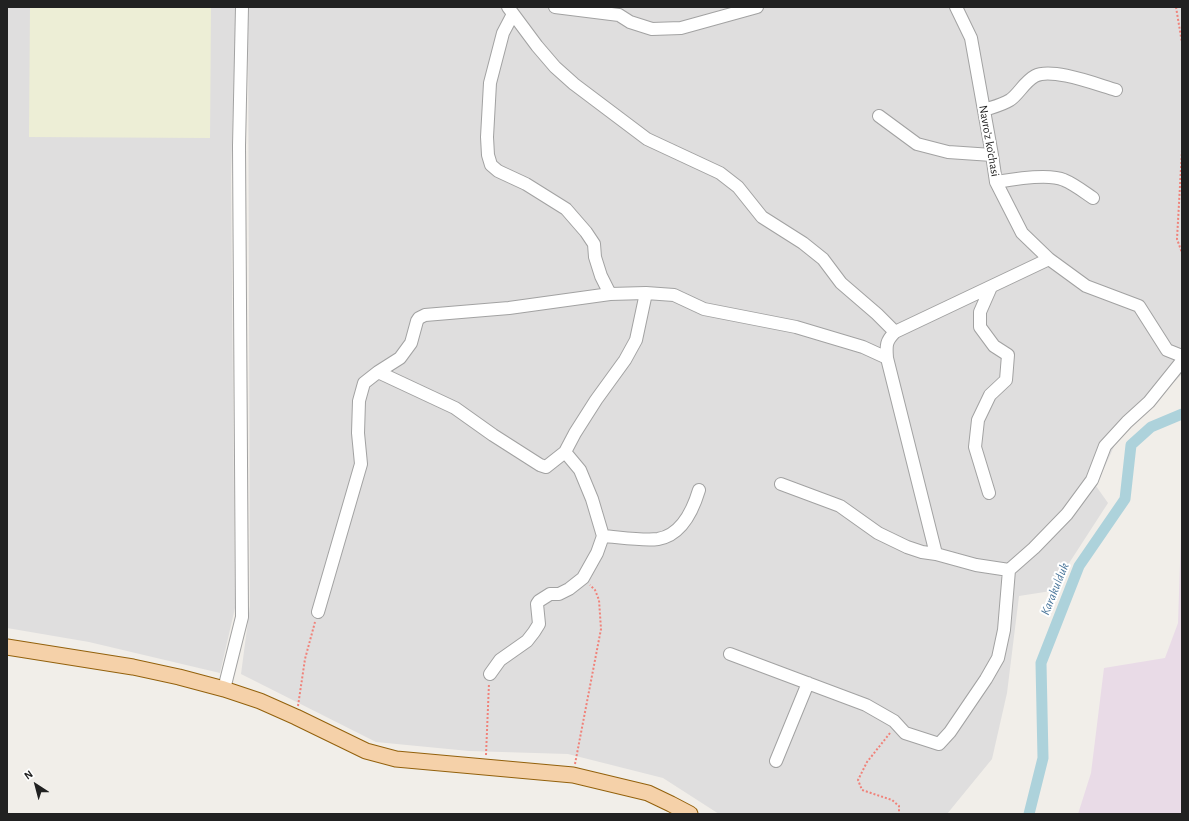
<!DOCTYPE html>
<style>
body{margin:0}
#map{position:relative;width:1189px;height:821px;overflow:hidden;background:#f1eee9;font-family:"Alegreya Sans",sans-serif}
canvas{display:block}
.frame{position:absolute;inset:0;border:8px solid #212121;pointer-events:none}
.north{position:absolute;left:16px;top:765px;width:40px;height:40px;-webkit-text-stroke:3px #fff;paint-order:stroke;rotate:324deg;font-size:11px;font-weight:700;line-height:16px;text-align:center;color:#212121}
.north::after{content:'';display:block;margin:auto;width:14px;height:18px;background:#212121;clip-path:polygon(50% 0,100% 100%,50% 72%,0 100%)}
</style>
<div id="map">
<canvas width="1189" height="821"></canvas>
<div class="frame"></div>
<div class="north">N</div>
</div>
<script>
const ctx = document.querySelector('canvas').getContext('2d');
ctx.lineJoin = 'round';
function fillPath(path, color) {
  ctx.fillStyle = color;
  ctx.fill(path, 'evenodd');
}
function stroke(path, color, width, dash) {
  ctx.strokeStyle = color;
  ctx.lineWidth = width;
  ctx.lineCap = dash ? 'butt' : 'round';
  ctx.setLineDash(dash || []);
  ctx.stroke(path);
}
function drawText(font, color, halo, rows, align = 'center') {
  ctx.font = font + ' "Alegreya Sans",sans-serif';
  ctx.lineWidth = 4;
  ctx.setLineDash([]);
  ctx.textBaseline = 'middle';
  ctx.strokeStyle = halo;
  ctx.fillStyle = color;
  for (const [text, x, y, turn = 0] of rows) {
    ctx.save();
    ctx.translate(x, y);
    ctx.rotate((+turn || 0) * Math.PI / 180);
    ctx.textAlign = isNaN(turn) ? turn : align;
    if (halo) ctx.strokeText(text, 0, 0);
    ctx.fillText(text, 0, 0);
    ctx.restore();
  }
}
fillPath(new Path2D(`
 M7,7H236L231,176L235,608L220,673L89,642L7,628Z
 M248,7H1182V374L1117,440L1096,486L1108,503L1051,591L1019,596L1007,693L992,759L947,814H719L663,778L568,754L469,751L376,742L241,674L250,606Z`), '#dfdede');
fillPath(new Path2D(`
 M1182,533V814H1078L1091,773L1104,668L1165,658L1178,623L1181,534Z`), '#e9dbe7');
fillPath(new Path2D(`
 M30,7H211L210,138L29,137Z`), '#edeed6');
stroke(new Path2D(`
 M1029,814L1043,758L1041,663L1079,566L1125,499L1131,445L1151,427L1182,414`), '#add2db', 11);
const minor = new Path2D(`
 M508,7L537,46L555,67L574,84L647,139L720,173L738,187L762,217L803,243L823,259L841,283L877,314L895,332
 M555,7L619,15L630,22L652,29L681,28L757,7
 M956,7L971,38L992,155L996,182L1022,233L1049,259L1086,286L1139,306L1167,350L1182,356
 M513,14L503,33L490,83L487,137L488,155L491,165L498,171L526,184L566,209L586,232L594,244L595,257L601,276L610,294
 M984,110C993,107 1002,105 1010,100C1019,94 1024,82 1035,76C1052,67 1098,85 1116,90
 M879,116L917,144L948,152L992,155
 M996,182C1013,179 1049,173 1064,180C1074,184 1084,192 1093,198
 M378,372L455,408L493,435L540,465L546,467L565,452L575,433L596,400L625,360L636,340L646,293
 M781,484L840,506L878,533L907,547L922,552L936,554L976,565L1009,570L1034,548L1067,514L1092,480L1105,446L1127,422L1149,402L1182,361
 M989,493L975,447L978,420L990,395L1006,380L1008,355L994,346L980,327V312L991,287
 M603,536C618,537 643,541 658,539C682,535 693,510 699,490
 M936,554L887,358C886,345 886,341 895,332L1049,259
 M318,612L361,464L358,433L359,401L364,383L378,372L400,358L411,343L417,321L419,318L425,315L509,308L610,294L646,293L674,295L704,309L796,327L863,347L887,358
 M730,654L866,705L894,721L905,733L939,744L950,732L986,679L998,658L1004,630L1009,570
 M490,674L500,660L527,641L534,632L539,624L537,604L539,601L550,594H559L569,589L583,578L597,553L603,536L592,499L580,470L565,452
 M224,689L242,617L239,146L242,7
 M776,761L808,683`);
const major = new Path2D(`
 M7,647L133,667L179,677L224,689L260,701L296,717L366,751L396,759L573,775L648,793L671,804L690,814`);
stroke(minor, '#a2a2a2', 14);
stroke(major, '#93610c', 17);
stroke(new Path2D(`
 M1176,7L1182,43
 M1182,150L1177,239L1182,253
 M298,706L305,659L315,622
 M890,733L867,762L858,780L862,790L892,800L899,806V814
 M486,755L489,683
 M575,764L601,629L599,600L595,590L590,585`), '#f0827a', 2, [2, 2]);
stroke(minor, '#fff', 12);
stroke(major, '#f5d1a9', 15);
drawText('12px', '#212121', '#fff', [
 ["Navro'z ko'chasi",989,141,80]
]);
drawText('italic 13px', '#4d789c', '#fff', [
 ["Karakulduk",1055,589,-68]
]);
</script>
